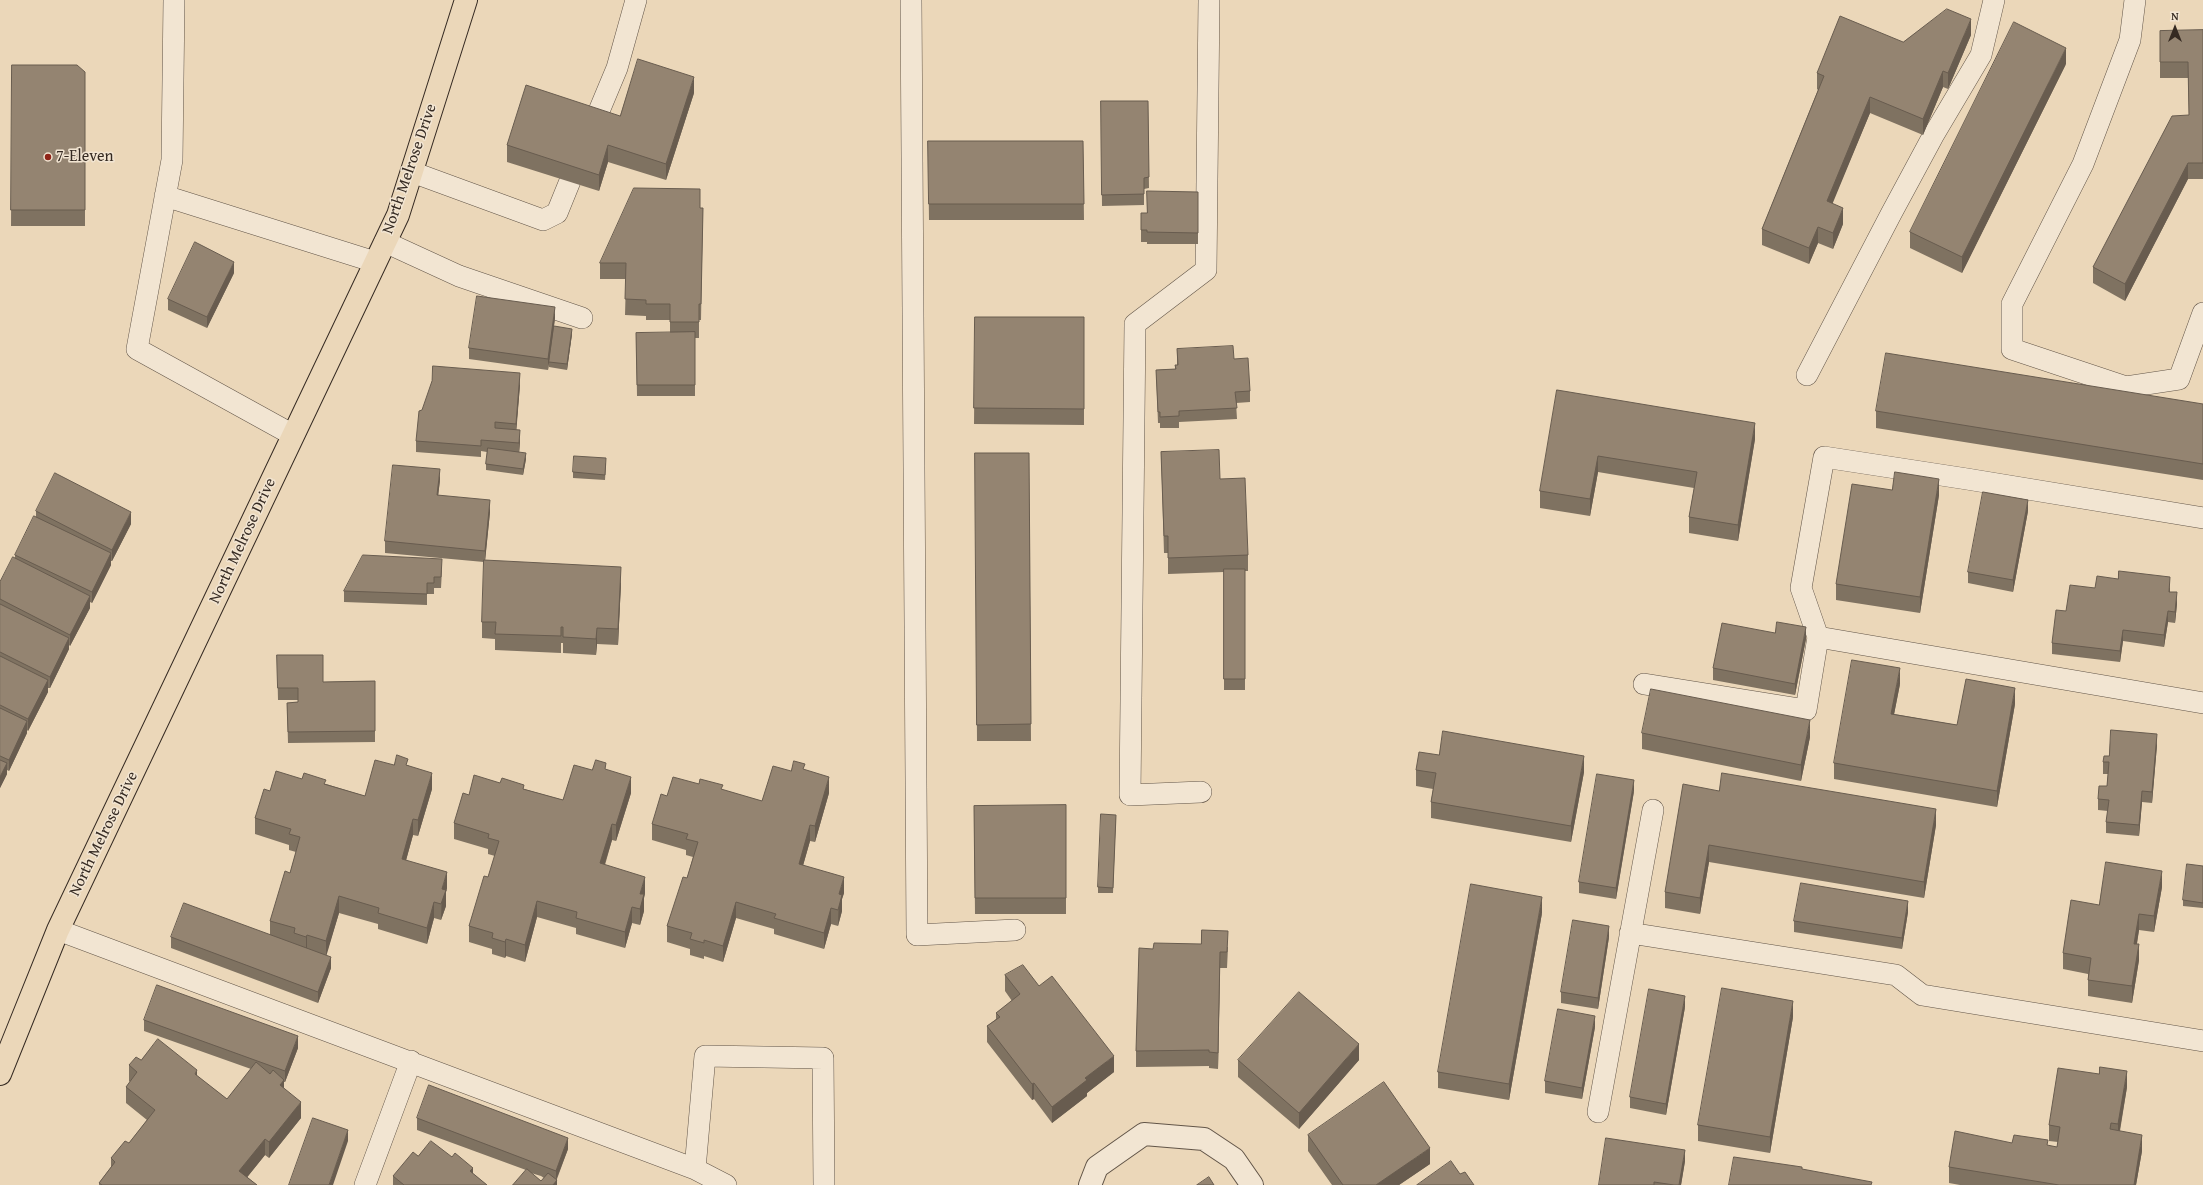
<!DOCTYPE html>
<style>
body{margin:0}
#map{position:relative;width:2203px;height:1185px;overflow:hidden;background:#ebd7b9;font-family:"Gentium Book Plus",serif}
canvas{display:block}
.north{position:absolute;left:2155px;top:8px;width:40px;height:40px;-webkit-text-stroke:3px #f2e5d2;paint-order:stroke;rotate:0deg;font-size:11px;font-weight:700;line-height:16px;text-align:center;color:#352a22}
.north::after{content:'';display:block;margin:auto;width:14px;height:18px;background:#352a22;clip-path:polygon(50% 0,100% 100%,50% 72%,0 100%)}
</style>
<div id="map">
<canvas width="2203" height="1185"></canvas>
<div class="north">N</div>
</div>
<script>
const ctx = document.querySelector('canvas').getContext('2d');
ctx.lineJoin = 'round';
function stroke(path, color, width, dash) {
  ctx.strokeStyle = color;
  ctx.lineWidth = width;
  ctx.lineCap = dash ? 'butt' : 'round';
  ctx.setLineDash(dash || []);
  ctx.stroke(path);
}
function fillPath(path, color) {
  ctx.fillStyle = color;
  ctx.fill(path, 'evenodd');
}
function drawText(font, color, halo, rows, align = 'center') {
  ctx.font = font + ' "Gentium Book Plus",serif';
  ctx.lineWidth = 3;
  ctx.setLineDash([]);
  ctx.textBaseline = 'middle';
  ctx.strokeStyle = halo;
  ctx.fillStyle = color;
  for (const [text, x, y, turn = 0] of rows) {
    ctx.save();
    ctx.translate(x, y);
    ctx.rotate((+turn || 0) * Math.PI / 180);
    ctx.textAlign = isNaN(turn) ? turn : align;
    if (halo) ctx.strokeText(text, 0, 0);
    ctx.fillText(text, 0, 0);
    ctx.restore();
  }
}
const service = new Path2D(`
 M174,0L172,160L137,349L293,435
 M911,0L917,935L1015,930
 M2135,0L2130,40L2083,164L2012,304V349L2126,387L2179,379L2203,313
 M594,123L617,68L636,0
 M412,172L543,220L557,213L570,181
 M165,196L375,262
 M385,242L459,276L582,318
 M1807,375L1891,214L1933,136L1981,55L1994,0
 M1818,637L2203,703
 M1644,684L1806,710L1818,637L1801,588L1824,457L1967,479L2203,518
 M1201,792L1130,795L1135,324L1206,270L1209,0
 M58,930L695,1169L726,1185
 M1630,933L1896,975L1922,995L2203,1041
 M1598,1112L1653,810
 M695,1169L705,1056L823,1058L824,1185
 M365,1185L411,1061`);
const minor = new Path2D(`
 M1090,1185L1097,1167L1144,1134L1204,1139L1234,1159L1252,1185`);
const primary = new Path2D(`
 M0,1074L58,930L398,215L466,0`);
stroke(service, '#625548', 22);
stroke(minor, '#625548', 24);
stroke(primary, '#352a22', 24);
stroke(service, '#f2e5d2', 21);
stroke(minor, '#f2e5d2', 22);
stroke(primary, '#ebd7b9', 22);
fillPath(new Path2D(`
 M2203,30V179H2188L2125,301L2093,283V267L2189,115L2188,78H2160V31Z
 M1971,35L1948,89L1943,87L1923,135L1870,113L1832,203L1843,224L1833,249L1818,243L1809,264L1762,245V229L1818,90L1817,89V73L1903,42Z
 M2066,64L1962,273L1910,248V232Z
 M12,65L85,72V226H11Z
 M694,93L666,180L608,162L599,191L507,162V145L620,116Z
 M1101,101H1148L1149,188L1144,189V205L1102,206Z
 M928,141H1083L1084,220H929Z
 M1198,192V244H1147V242H1141V213H1147Z
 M700,208H703L701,320H699V338H695V396H637L636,333H670V320H646V316L625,315L626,279H600V263Z
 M234,273L207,328L168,310V299Z
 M975,317H1084V425L974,424Z
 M555,318L554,326L572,334L567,370L549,367V362L548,370L469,359V348Z
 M1177,349L1234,359L1250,391V402L1236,403L1237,419L1179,422V428H1160V423H1158L1156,370L1175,369V365H1177Z
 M520,385L516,430L520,441L519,452L526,459L523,475L486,470V464L487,452L481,451V457L416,452V441Z
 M1557,390L1755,439L1738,541L1689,533V517L1694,488L1598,472L1590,516L1540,508V491Z
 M2203,404V480L1876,428V411Z
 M1161,452L1220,479L1248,555V571H1245V690H1224V572L1168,574V553H1164Z
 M975,453H1029L1031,741H977Z
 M606,463L605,480L573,478V472Z
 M440,480L438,495L490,512L485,560L621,583L618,645L597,644L596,655L563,653V643H561V653L495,650V639L482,638V622L484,562L385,553V541Z
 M1892,490L1939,495L1920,613L1836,600V584Z
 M36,511L131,524L112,561H111V565L92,603L90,602V608L70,646L69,645V649L50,688H48V692L28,731L27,730V733L9,771L7,770V774L0,788V582L15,558V555L36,517Z
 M2028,511L2013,592L1968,583V572Z
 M442,570L441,588H434V594H427V605L344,602V591Z
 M2095,588H2170V592L2177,604L2175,623L2168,622L2164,647L2123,641L2120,662L2052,654V643L2066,611Z
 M1806,639L1795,695L1713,680V668Z
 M277,655L323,682L375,681V742L288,743L287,703L298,702V700H278Z
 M1900,684L1894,714L1957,725L2015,704L1997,807L1834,779V763Z
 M1642,733L1810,737L1801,781L1642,749Z
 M2157,745L2152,803L2142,802L2139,836L2106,833V822L2108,811L2098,810V799L2107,786L2108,774H2103V762L2109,756Z
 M1439,755L1584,772L1571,842L1431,818V802L1433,789L1416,786V770Z
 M394,765H408L432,789L418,836L413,835L406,860L447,888L446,892V906L441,920L434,918L427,944L378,929V924L339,913L326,955L331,968L318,1003L171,948V937L270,935V921L290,873L296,852L289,850V845L255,834V818L270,791L302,779L326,784L365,796Z
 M592,770H606L631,793L616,841L612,840L605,865L645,893L644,898V911L640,925L632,923L625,948L576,934V928L537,917L525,962L506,956L505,958L492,954V949L469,942V926L488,877L495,856L488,854V849L454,839V823L469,795L500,783L524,789L563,800Z
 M805,770L829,793L815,842L810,841L803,865L844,893L842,899V911L838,926L831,924L824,949L774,934V929L736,918L723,962L704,956V959L690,955V949L667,942V926L687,878L693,857L686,855V850L652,840V824L667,796L699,784L723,790L762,801L791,771Z
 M1634,791L1616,899L1579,893V882Z
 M1719,791L1936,825L1924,898L1709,862L1700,914L1665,908V892Z
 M1066,805V914H975L974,806Z
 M1116,815L1113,893H1098V887Z
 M2203,866V908L2183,906V900Z
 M2162,887L2154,932L2139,930L2137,944L2139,960L2132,1003L2088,996V974L2063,969V953L2099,905Z
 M1908,912L1902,949L1794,932V921Z
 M1542,913L1509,1100L1438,1088V1072Z
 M1609,937L1598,1009L1561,1003V992Z
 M1228,947L1227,968H1220L1218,1069L1209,1068V1066L1136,1067V1051L1153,949Z
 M1005,975L1039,986L1114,1072L1087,1093V1096L1052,1123L1034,1099L1032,1100L987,1042V1026L996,1019V1013L1012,1001L1005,991Z
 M1685,1007L1666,1115L1630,1108V1097Z
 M1793,1017L1770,1153L1698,1141V1125Z
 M144,1020L298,1048L285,1082H284V1088L301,1118L269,1158L265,1155L247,1177L257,1185H99V1183L111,1167V1158L129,1143L147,1120L126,1103V1087L130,1082L129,1081V1065L141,1060L197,1076L227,1099L251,1069L144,1031Z
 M1595,1027L1582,1099L1545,1093V1081Z
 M1238,1060H1359L1299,1129L1238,1077Z
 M2127,1087L2120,1131L2142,1151L2136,1185H1960L1949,1183V1167L2012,1143L2057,1147L2058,1142L2049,1141V1125Z
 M417,1118L568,1149L557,1179V1185H513L526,1170L417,1130ZM531,1173L541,1176L544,1178L541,1181Z
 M1308,1135L1430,1164L1399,1185H1332L1308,1151Z
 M418,1156L452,1157L487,1185H393V1176Z
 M1685,1161L1681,1185H1599Z`), '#7f7261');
fillPath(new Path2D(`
 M1971,19V35L1948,89V73Z
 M2066,48V64L1962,273V257Z
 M1943,71V87L1923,135V119Z
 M694,77V93L666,180V164Z
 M1870,97V113L1827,217V201Z
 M608,145V162L599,191V175Z
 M2188,163V179L2125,301V284Z
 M1843,208V224L1833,249V233Z
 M1818,227V243L1809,264V248Z
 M234,262V273L207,328V317Z
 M555,307V318L548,370V359Z
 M572,329V334L567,370V364Z
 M520,373V385L516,435V424Z
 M1755,423V439L1738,541V525Z
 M520,430V441L519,455V443Z
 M526,453V459L523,475V469Z
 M1598,456V472L1590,516V499Z
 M440,469V480L437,506V495Z
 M1939,479V495L1920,613V597Z
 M490,500V512L485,562V551Z
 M2028,500V511L2013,592V580Z
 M131,512V524L112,561V550Z
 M111,553V565L92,603V592Z
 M621,567V583L618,645V629Z
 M2170,577V588L2169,603V592Z
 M2177,592V604L2175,623V612Z
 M90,596V608L70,646V635Z
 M2168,611V622L2164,647V635Z
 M1806,627V639L1795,695V684Z
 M597,628V644L596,655V639Z
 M2123,630V641L2120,662V651Z
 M69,638V649L50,688V677Z
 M1900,668V684L1891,730V714Z
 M48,680V692L28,731V719Z
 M2015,688V704L1997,807V791Z
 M1810,720V737L1801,781V765Z
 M27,721V733L9,771V760Z
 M2157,734V745L2152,803V792Z
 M1584,756V772L1571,842V826Z
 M7,763V774L0,788V777Z
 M432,773V789L418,836V820Z
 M631,777V793L616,841V825Z
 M829,777V793L815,842V826Z
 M1634,780V791L1616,899V888Z
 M2142,791V802L2139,836V825Z
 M1936,809V825L1924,898V882Z
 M413,819V835L402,875V859Z
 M612,824V840L600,879V863Z
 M810,825V841L799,880V864Z
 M1709,845V862L1700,914V898Z
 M2162,871V887L2154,932V916Z
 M447,872V888L446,892V906L441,920L442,889Z
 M645,877V893L644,898V911L640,925V894Z
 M844,877V893L842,899V911L838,926L839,894Z
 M339,896V913L326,957V941Z
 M1542,897V913L1509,1100V1084Z
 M537,901V917L525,962V945Z
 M1908,901V912L1902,949V938Z
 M434,902V918L427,944V928Z
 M736,902V918L723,962V946Z
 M632,907V923L625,948V932Z
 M831,908V924L824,949V933Z
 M2139,914V930L2134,960V944Z
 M1609,926V937L1598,1009V998Z
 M307,935V951L306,954V937Z
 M506,939V956L505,958V942Z
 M2139,944V960L2132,1003V986Z
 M1220,952V968L1218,1069V1053Z
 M331,957V968L318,1003V992Z
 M1685,996V1007L1666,1115V1104Z
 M1793,1001V1017L1770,1153V1137Z
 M1595,1016V1027L1582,1099V1088Z
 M298,1036V1048L285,1082V1071Z
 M1359,1044V1060L1299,1129V1113Z
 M1114,1056V1072L1087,1093V1096L1052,1123V1107L1085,1078Z
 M197,1070V1086L195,1074Z
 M2127,1071V1087L2118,1140V1124Z
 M284,1080V1096L280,1085Z
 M1034,1083V1099L1032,1100V1084Z
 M301,1102V1118L269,1158V1142Z
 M348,1130V1141L333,1185H329Z
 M2142,1135V1151L2136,1185H2134Z
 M568,1138V1149L556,1180H557V1185H553L556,1181V1171Z
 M265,1139V1155L241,1185L239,1171Z
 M1430,1148V1164L1399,1185H1376Z
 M1685,1150V1161L1681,1185H1679Z
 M473,1168V1184L470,1171Z`), '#685c4f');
const building = new Path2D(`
 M1947,9L1971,19L1948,73L1943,71L1923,119L1870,97L1827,201L1843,208L1833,233L1818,227L1809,248L1762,229L1824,76L1817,73L1840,16L1903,42Z
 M2014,22L2066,48L1962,257L1910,232Z
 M2203,30V163H2188L2125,284L2093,267L2172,116L2189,115L2188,62H2160V31Z
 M638,59L694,77L666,164L608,145L599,175L507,145L526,85L620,116Z
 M12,65H77L85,72V210H11Z
 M1101,101H1148L1149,177L1144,178V194L1102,195Z
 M928,141H1083L1084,204H929Z
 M634,188L700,189V208H703L701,304H699V322H670V304H646V300L625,299L626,263H600Z
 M1147,191L1198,192V233L1147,232V230H1141V213H1147Z
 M195,242L234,262L207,317L168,299Z
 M477,296L555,307L548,359L469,348Z
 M975,317H1084V409L974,408Z
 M554,326L572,329L567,364L549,362Z
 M695,332V385H637L636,333Z
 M1233,346L1234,359L1248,358L1250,391L1235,392L1237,408L1179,411V416L1160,417V412H1158L1156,370L1176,369L1175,365H1178L1177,349Z
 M1886,353L2203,404V464L1876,411Z
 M433,366L520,373L516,424L495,422V428L520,430L519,443L481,440V446L416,441L419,411L422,410L432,381Z
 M1557,390L1755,423L1738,525L1689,517L1697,472L1598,456L1590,499L1540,491Z
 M488,448L526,453L523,469L486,464Z
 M1219,450L1220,479L1245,478L1248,555L1168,558V536H1164L1161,452Z
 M975,453H1029L1031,724L977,725Z
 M574,456L606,458L605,475L573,472Z
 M393,465L440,469L437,495L490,500L485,551L385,541Z
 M1895,472L1939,479L1920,597L1836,584L1852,484L1892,490Z
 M55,473L131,512L112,550L36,511Z
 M1983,492L2028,500L2013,580L1968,572Z
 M34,516L111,553L92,592L15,555Z
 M363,555L442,559L441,577H434V583H427V594L344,591Z
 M13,557L90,596L70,635L0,599V582Z
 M484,560L621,567L618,629L597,628L596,639L563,637V627H561V636L495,634L496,622H482Z
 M1224,569H1245V679H1224Z
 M2119,571L2170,577L2169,592H2177L2175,612L2168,611L2164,635L2123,630L2120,651L2052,643L2056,610L2066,611L2070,585L2095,588L2097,576L2118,579Z
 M0,604L69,638L50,677L0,652Z
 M1777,622L1806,627L1795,684L1713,668L1722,623L1775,633Z
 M277,655H323V682L375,681V731L288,732L287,703L298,702V688H278Z
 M0,656L48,680L28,719L0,705Z
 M1852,660L1900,668L1891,714L1957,725L1966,679L2015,688L1997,791L1834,763Z
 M1651,689L1810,720L1801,765L1642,733Z
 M0,708L27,721L9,760L0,756Z
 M2111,730L2157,734L2152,792L2142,791L2139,825L2106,822L2109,800L2098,799L2099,786H2107L2109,762H2103L2104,756H2109Z
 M1443,731L1584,756L1571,826L1431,802L1436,773L1416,770L1419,752L1439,755Z
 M397,755L408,759L406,765L432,773L418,820L413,819L402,859L447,872L442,889L446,890L441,904L434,902L427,928L378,913L379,908L339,896L326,941L307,935L306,937L294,933L295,928L270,921L285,871L290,873L300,837L289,834L291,829L255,818L264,789L270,791L276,771L302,779L304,773L326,780L324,784L365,796L375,760L394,765Z
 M0,760L7,763L0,777Z
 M596,760L606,763L605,769L631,777L616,825L612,824L600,863L645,877L640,894H644L640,909L632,907L625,932L576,918L577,912L537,901L525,945L506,939L505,942L492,938L493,933L469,926L484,876L488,877L499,841L488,838L489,834L454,823L463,793L469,795L474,775L500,783L502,778L524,785L523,789L563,800L574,765L592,770Z
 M794,761L805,764L803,769L829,777L815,826L810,825L799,864L844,877L839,894L842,895L838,910L831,908L824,933L774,918L776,914L736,902L723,946L704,940V943L690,939L692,933L667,926L683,877L687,878L698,842L686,839L688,834L652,824L661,794L667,796L673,777L699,784L700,779L723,785L721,789L762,801L773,766L791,771Z
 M1722,773L1936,809L1924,882L1709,845L1700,898L1665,892L1683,784L1719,791Z
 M1597,774L1634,780L1616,888L1579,882Z
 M1066,805V898H975L974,806Z
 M1101,814L1116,815L1113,888L1098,887Z
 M2106,862L2162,871L2154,916L2139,914L2134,944H2139L2132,986L2088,980L2091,958L2063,953L2071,900L2099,905Z
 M2187,864L2203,866V903L2183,900Z
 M1801,883L1908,901L1902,938L1794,921Z
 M1471,884L1542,897L1509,1084L1438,1072Z
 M184,903L331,957L318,992L171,937Z
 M1573,920L1609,926L1598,998L1561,992Z
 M1202,930L1228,931L1227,952H1220L1218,1053L1209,1052V1050L1136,1051L1139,948L1153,949L1154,943L1201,944Z
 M1023,965L1039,986L1052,976L1114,1056L1085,1078L1087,1080L1052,1107L1034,1083L1032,1084L987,1026L1000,1017L996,1013L1020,994L1005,975Z
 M157,985L298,1036L285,1071L144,1020Z
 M1722,988L1793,1001L1770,1137L1698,1125Z
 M1649,989L1685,996L1666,1104L1630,1097Z
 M1299,992L1359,1044L1299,1113L1238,1060Z
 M1558,1009L1595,1016L1582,1088L1545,1081Z
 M158,1039L197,1070L195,1074L227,1099L256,1062L270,1074L273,1070L284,1080L280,1085L301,1102L269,1142L265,1139L239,1171L257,1185H102L99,1183L115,1162L111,1158L125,1141L129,1143L155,1110L126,1087L137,1072L129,1065L136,1057L141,1060Z
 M2100,1067L2127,1071L2118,1124L2111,1123L2110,1129L2142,1135L2134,1185H2059L1949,1167L1955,1131L2012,1143L2014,1135L2048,1140L2047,1145L2057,1147L2060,1127L2049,1125L2058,1068L2099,1074Z
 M1384,1082L1430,1148L1376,1185H1343L1308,1135Z
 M429,1085L568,1138L556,1171L417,1118Z
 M313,1118L348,1130L329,1185H289Z
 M1606,1138L1685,1150L1679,1185H1674L1654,1182V1185H1599Z
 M431,1141L452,1157L455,1153L473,1168L470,1171L487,1185H404L393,1176L413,1152L418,1156Z
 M1734,1157L1802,1167V1169L1872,1182L1871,1185H1729Z
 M1451,1161L1460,1174L1465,1172L1474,1185H1417Z
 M527,1169L541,1181L548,1173L557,1180L553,1185H513Z
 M1209,1177L1214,1185H1197Z`);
fillPath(building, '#948471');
stroke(building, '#685c4f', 1);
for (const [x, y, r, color] of [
 [48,157,4,"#8f2418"]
]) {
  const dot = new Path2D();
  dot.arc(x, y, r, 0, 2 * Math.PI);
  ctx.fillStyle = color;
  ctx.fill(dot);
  stroke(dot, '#f2e5d2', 1.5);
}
drawText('16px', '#352a22', '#f2e5d2', [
 ["7-Eleven",56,157]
], 'left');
drawText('16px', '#352a22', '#f2e5d2', [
 ["North Melrose Drive",410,169,-71],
 ["North Melrose Drive",243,541,-65],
 ["North Melrose Drive",104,834,-64]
]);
</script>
